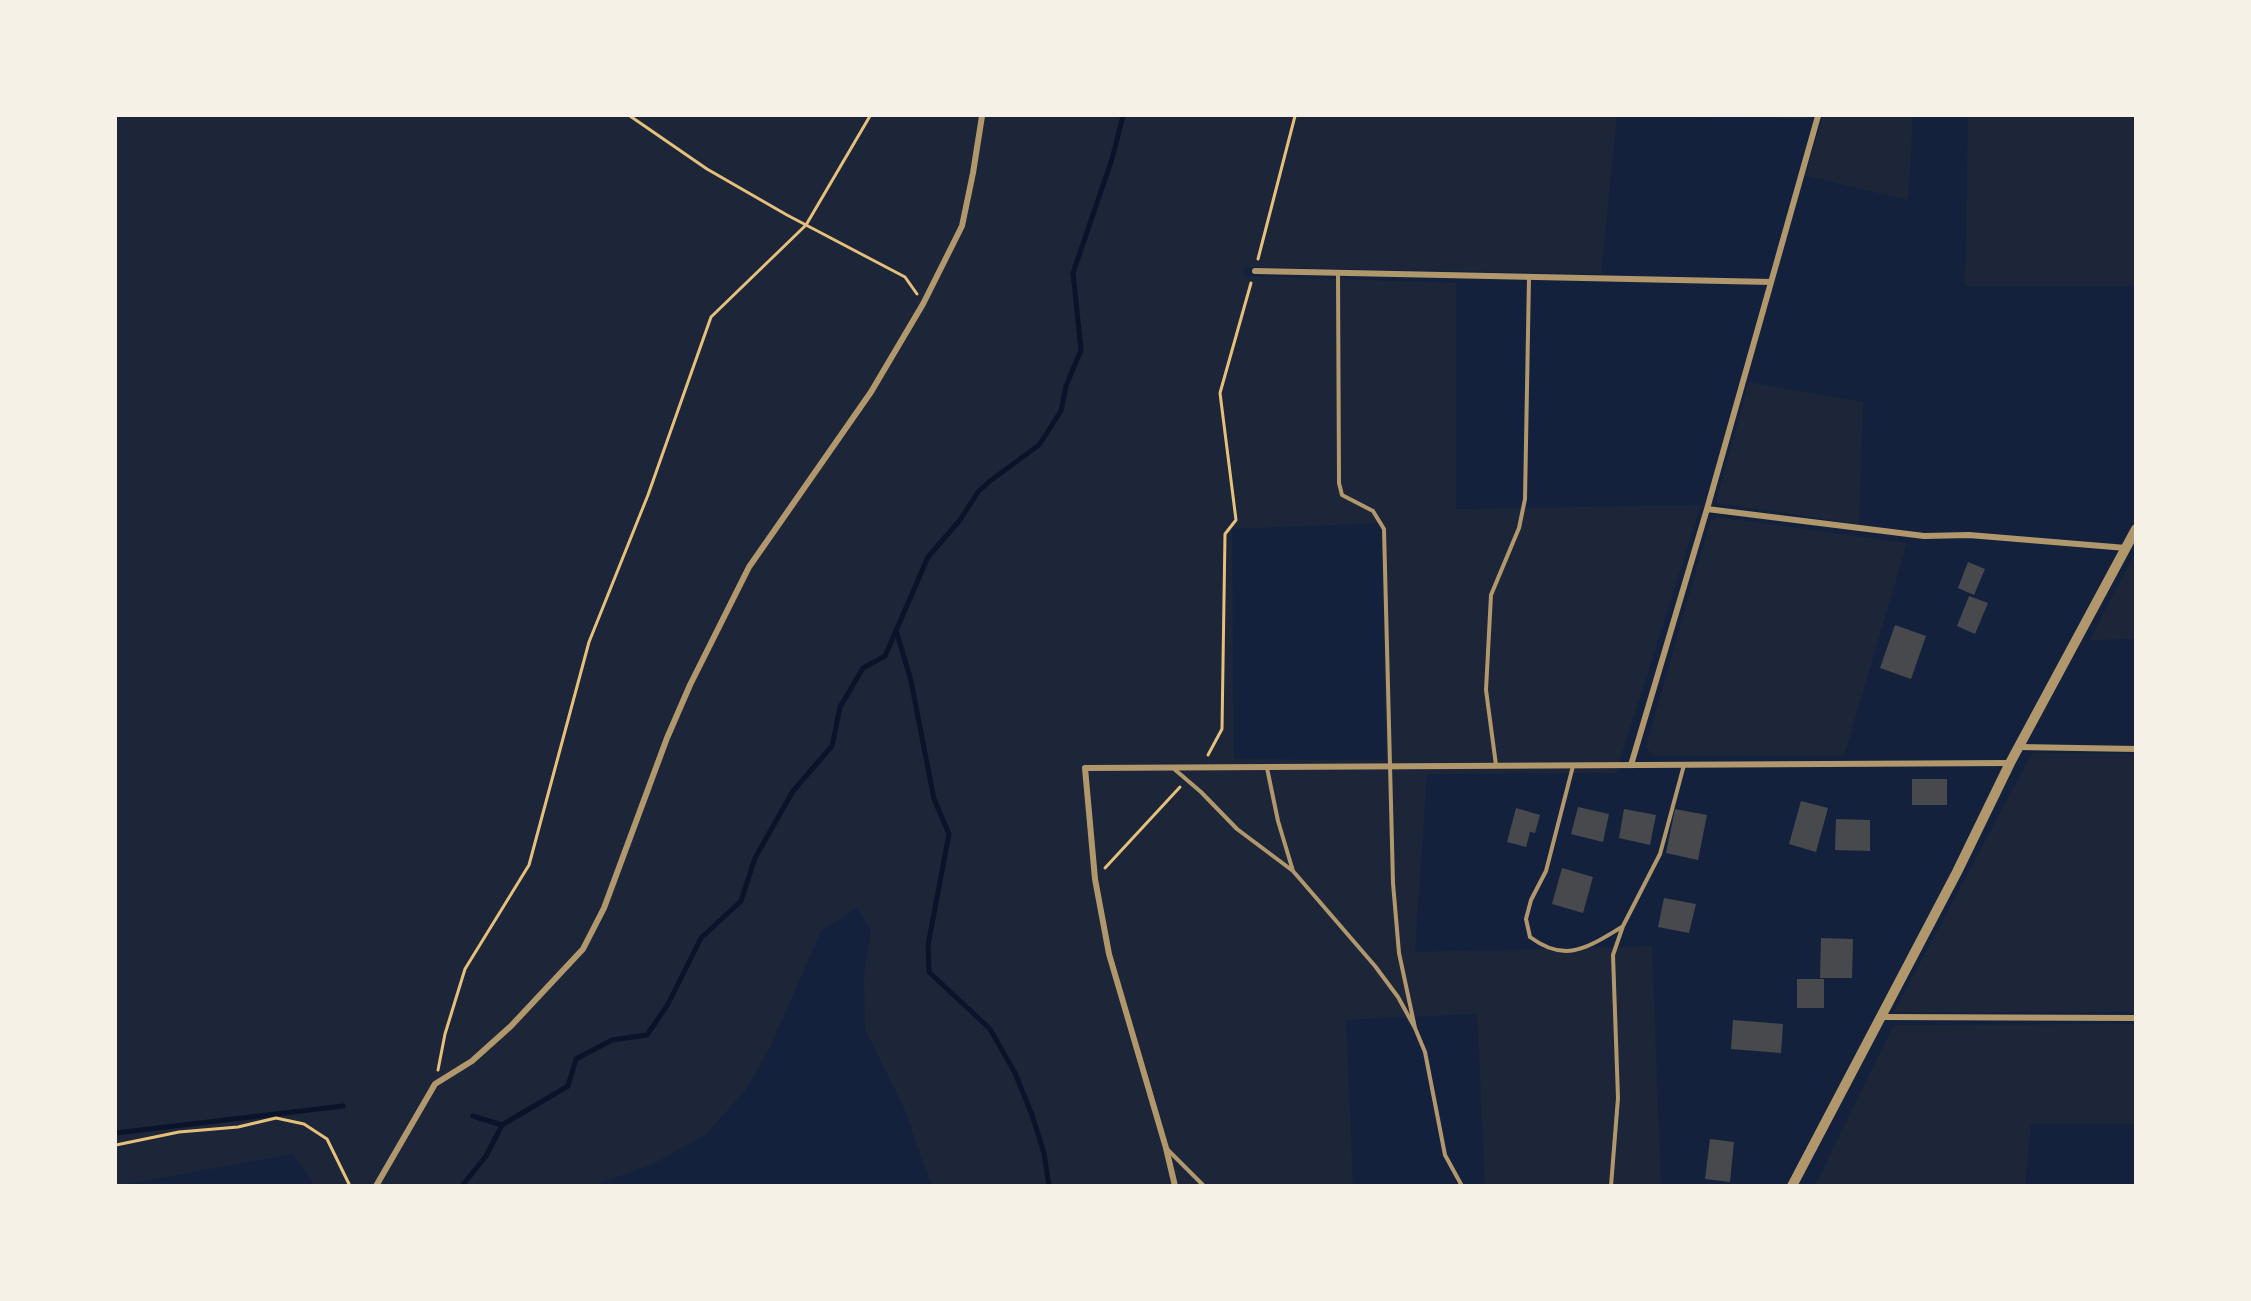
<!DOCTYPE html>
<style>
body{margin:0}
#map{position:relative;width:2251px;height:1301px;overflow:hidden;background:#14213d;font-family:"Fira Sans Condensed",sans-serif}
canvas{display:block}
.frame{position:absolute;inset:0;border:117px solid #f6f1e7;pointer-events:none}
</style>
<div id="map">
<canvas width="2251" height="1301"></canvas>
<div class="frame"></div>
</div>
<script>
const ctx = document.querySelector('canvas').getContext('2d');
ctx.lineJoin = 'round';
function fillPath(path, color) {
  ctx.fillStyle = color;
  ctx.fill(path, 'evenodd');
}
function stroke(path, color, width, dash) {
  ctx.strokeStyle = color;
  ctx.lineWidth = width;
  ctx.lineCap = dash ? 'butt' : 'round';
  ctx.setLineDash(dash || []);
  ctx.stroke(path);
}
fillPath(new Path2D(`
 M116,116H1811L1810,119L1617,116L1601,274L1244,267V276L1456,283V509L1701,505L1616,773L1427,774L1415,952L1652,946L1661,1185H1485L1477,1014L1346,1020L1353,1185H931L904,1108L865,1029L864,973L871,931L857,908L821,931L772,1043L746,1090L704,1136L649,1166L594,1185L315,1186L293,1154L116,1186ZM1382,523L1386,760L1234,759L1232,529Z
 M1823,116H1913L1908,200L1805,176Z
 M1968,116H2135V286H1965Z
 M1749,382L1863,402L1859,524L1716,503Z
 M1717,517L1907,543L1844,756H1653L1646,747L1710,522Z
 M2135,553V639L2090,640Z
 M2032,753L2135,754V1012H1894Z
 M2135,1024V1124H2031L2025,1185H1815L1894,1025Z`), '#1d2539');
stroke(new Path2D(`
 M896,630L911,681L934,799L949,834L928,945L929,972L990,1029L1015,1073L1032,1115L1044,1153L1049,1186
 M473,1116L502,1125
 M116,1133L343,1106
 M462,1186L486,1156L502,1125L568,1086L576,1059L612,1040L647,1035L668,1004L701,938L741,901L755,858L793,791L832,746L840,707L863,668L885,656L928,557L960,520L978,492L990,481L1039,445L1061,411L1066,386L1081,350L1073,273L1112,159L1123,116`), '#0b132b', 5);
fillPath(new Path2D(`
 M1968,562L1985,569L1974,595L1958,588Z
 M1969,596L1988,603L1975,634L1957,626Z
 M1895,625L1926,636L1911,679L1880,668Z
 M1912,779H1947V805H1912Z
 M1801,801L1828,808L1816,852L1789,844Z
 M1578,807L1609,814L1603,842L1571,834Z
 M1516,808L1540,815L1535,833L1530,832L1526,847L1507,842Z
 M1624,809L1656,815L1650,845L1619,838Z
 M1675,809L1707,815L1698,860L1666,853Z
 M1836,819L1870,820V851L1835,850Z
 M1562,868L1593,877L1583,913L1552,904Z
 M1664,898L1696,904L1689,933L1658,927Z
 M1821,938L1853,939L1852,978H1820Z
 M1797,979H1824V1008H1797Z
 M1733,1020L1783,1024L1781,1053L1731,1049Z
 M1710,1139L1734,1142L1730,1182L1705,1179Z`), '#48494c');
stroke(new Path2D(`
 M630,116L707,169L787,215L905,277L917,294
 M1258,259L1295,116
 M1208,755L1222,729L1225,534L1236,520L1220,393L1251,283
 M1105,868L1180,787
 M438,1070L445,1034L465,969L529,865L589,642L648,495L711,317L806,225L870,116
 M116,1145L179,1132L238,1127L276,1118L304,1124L327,1139L350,1186`), '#e5c07b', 3);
stroke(new Path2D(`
 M1338,273L1339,483L1342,495L1373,511L1384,529L1393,883L1399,953L1415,1028
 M1496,765L1486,690L1491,595L1519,528L1525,499L1529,277
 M1573,766L1546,871L1531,900L1526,919L1530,937C1566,964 1588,947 1622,927
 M1173,768L1201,792L1237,829L1293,871L1375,966L1398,997L1415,1028L1425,1052L1445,1155L1462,1186
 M1267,768L1278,821L1293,871
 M1168,1150L1204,1186
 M1611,1186L1618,1098L1613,955L1623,926L1660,854L1684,765`), '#b1986c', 4);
stroke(new Path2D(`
 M1255,271L1771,282
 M1707,509L1924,536L1969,535L2126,548
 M2019,747L2136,749
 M1631,765L1707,509L1818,116
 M1881,1017L2136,1018
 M376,1186L435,1084L472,1061L511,1026L583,949L604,908L667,738L690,685L749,567L871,392L923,304L962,226L973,173L982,116
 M1175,1186L1166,1148L1109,954L1095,879L1085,768L2010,763`), '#b1986c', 6);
stroke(new Path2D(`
 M1792,1186L1957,872L2010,763L2136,529`), '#b1986c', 10);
</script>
